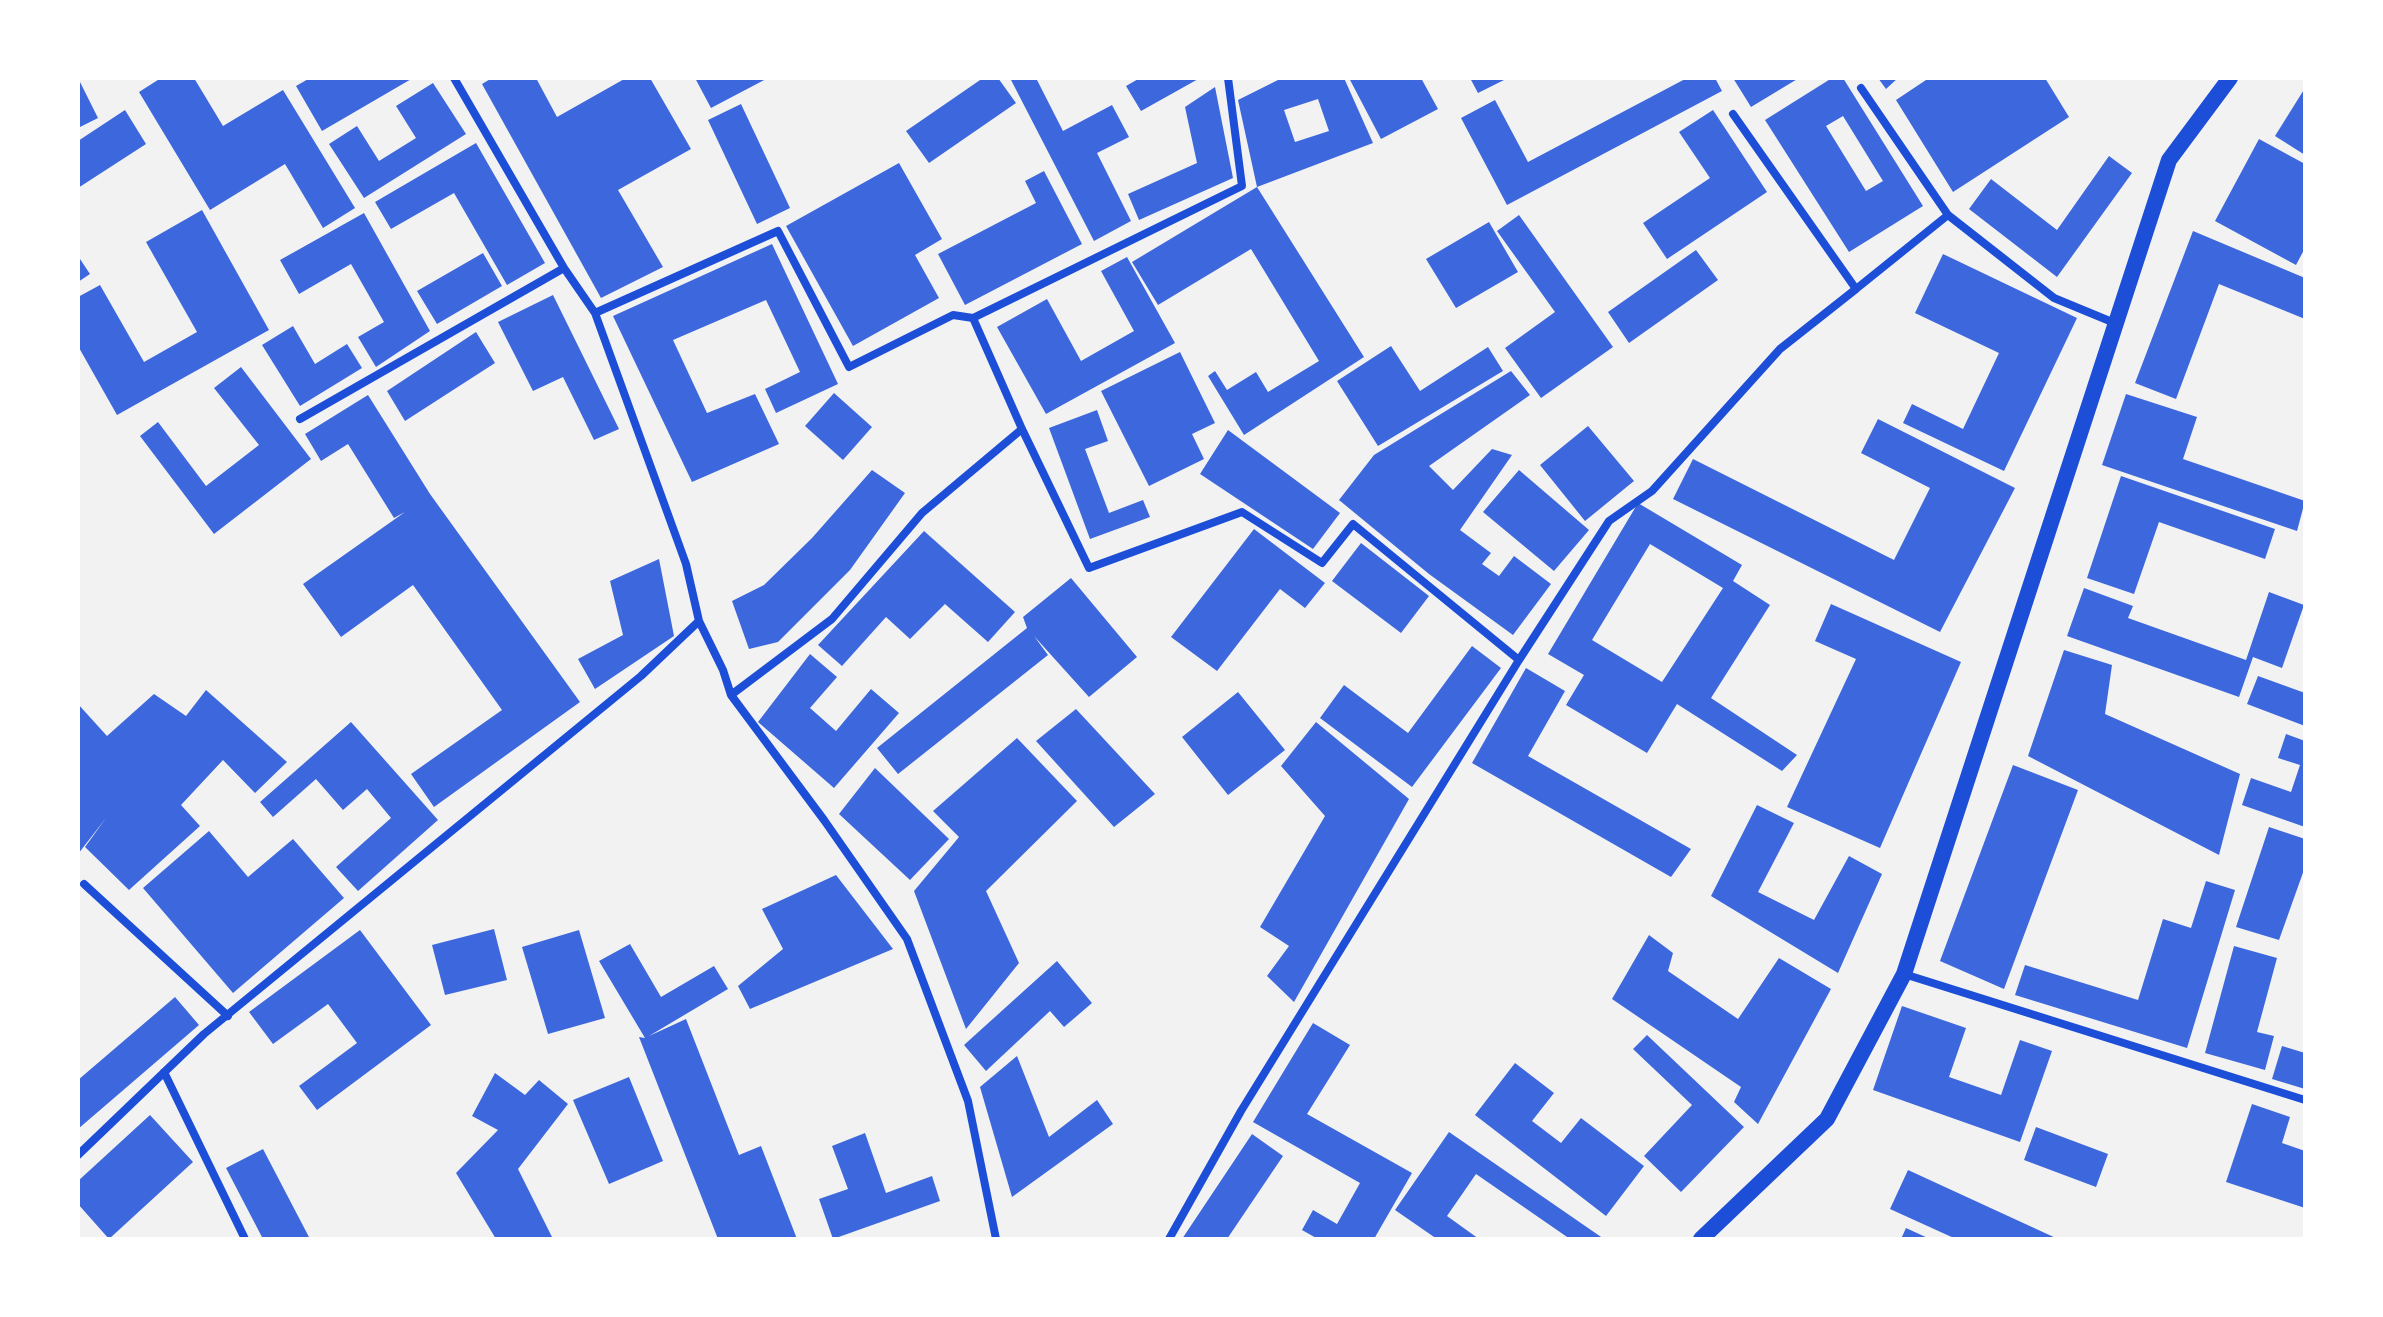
<!DOCTYPE html>
<style>
body{margin:0}
#map{position:relative;width:2383px;height:1317px;overflow:hidden;background:#f2f2f2;font-family:"PT Serif",serif}
canvas{display:block}
.frame{position:absolute;inset:0;border:80px solid #fff;pointer-events:none}
</style>
<div id="map">
<canvas width="2383" height="1317"></canvas>
<div class="frame"></div>
</div>
<script>
const ctx = document.querySelector('canvas').getContext('2d');
ctx.lineJoin = 'round';
function fillPath(path, color) {
  ctx.fillStyle = color;
  ctx.fill(path, 'evenodd');
}
function stroke(path, color, width, dash) {
  ctx.strokeStyle = color;
  ctx.lineWidth = width;
  ctx.lineCap = dash ? 'butt' : 'round';
  ctx.setLineDash(dash || []);
  ctx.stroke(path);
}
fillPath(new Path2D(`
 M78,78L98,118L78,128Z
 M161,78H194L223,126L283,90L355,208L323,228L285,164L210,210L139,92Z
 M310,78H413L322,131L296,86Z
 M492,78H536L557,117L626,78H650L691,149L618,190L663,267L601,298L482,84Z
 M695,78H768L711,108Z
 M983,78H998L1016,103L929,163L906,131Z
 M1010,78H1036L1063,131L1112,105L1129,137L1097,153L1131,221L1094,241Z
 M1140,78H1200L1141,111L1126,86Z
 M1282,78H1344L1373,143L1257,187L1238,100ZM1318,99L1329,131L1295,142L1284,110Z
 M1349,78H1421L1438,109L1381,139Z
 M1470,78H1508L1478,93Z
 M1687,78H1715L1722,91L1507,205L1461,118L1495,100L1528,162Z
 M1733,78H1799L1751,107Z
 M1832,78H1843L1923,206L1849,252L1765,120ZM1843,116L1883,181L1866,191L1826,126Z
 M1878,78H1898L1886,89Z
 M1929,78H2045L2069,117L1953,192L1896,100Z
 M433,83L466,134L364,198L329,144L357,126L379,161L416,138L396,106Z
 M1215,87L1233,178L1139,220L1128,194L1197,163L1185,107Z
 M2305,88V155L2275,136Z
 M741,104L790,208L757,224L708,120Z
 M125,110L146,144L78,188V141Z
 M1713,110L1767,192L1667,259L1643,223L1710,178L1679,132Z
 M2259,139L2305,164V248L2296,265L2215,221Z
 M476,143L545,263L507,285L454,193L391,229L375,202Z
 M2109,156L2132,173L2057,277L1969,209L1991,179L2057,230Z
 M899,163L942,239L915,255L939,298L853,346L786,226Z
 M1044,171L1082,244L965,305L938,254L1036,203L1025,181Z
 M1257,187L1364,357L1244,435L1208,376L1215,371L1227,390L1256,372L1268,392L1319,361L1251,249L1158,305L1132,262Z
 M202,210L269,330L117,415L78,346V297L100,285L144,362L197,332L146,242Z
 M364,213L430,331L376,367L358,337L384,322L351,264L299,294L280,260Z
 M1519,215L1613,347L1541,398L1505,348L1555,312L1497,231Z
 M1489,222L1518,272L1456,308L1426,259Z
 M2193,231L2305,278V319L2219,284L2176,399L2135,383Z
 M772,244L838,384L776,413L765,389L800,372L766,300L673,340L707,413L755,394L779,444L692,482L613,316Z
 M1696,250L1718,280L1629,343L1608,312Z
 M483,253L502,286L437,324L417,291Z
 M1943,254L2077,318L2004,471L1903,423L1912,404L1963,429L1999,353L1915,313Z
 M78,256L90,274L78,282Z
 M1127,257L1175,343L1046,414L997,327L1047,299L1081,361L1134,331L1101,271Z
 M553,295L619,429L594,440L563,377L533,391L498,322Z
 M293,326L315,364L347,344L362,368L300,406L262,345Z
 M476,332L495,363L405,421L387,391Z
 M1391,346L1420,391L1488,347L1503,371L1378,446L1337,381Z
 M1180,352L1215,423L1192,434L1204,459L1149,486L1101,391Z
 M241,367L311,459L214,534L140,436L158,422L206,486L259,445L214,388Z
 M1511,371L1530,395L1429,466L1453,490L1492,449L1512,455L1460,530L1491,553L1482,564L1499,576L1514,556L1551,584L1513,635L1429,574L1339,500L1374,455Z
 M834,393L872,427L843,460L805,426Z
 M2126,394L2197,417L2183,459L2305,501L2297,531L2102,465Z
 M368,395L430,494L580,702L434,807L411,774L502,710L413,585L341,637L303,584L405,512L394,518L348,444L321,461L305,434Z
 M1097,410L1108,441L1085,449L1109,513L1143,500L1150,517L1090,539L1049,428Z
 M1878,419L2015,488L1940,632L1673,499L1693,459L1894,560L1930,488L1861,453Z
 M1588,426L1634,481L1585,521L1540,465Z
 M1228,430L1340,513L1313,549L1200,474Z
 M872,470L905,493L850,570L778,642L749,649L732,601L764,585L812,538Z
 M1519,470L1589,530L1554,571L1483,512Z
 M2121,476L2275,529L2265,559L2159,522L2134,594L2087,578Z
 M1638,503L1742,565L1733,581L1770,605L1711,698L1797,755L1782,771L1677,704L1647,753L1566,705L1584,675L1548,654ZM1650,544L1723,588L1662,682L1592,640Z
 M1254,529L1325,583L1305,608L1280,589L1217,671L1171,637Z
 M924,531L1015,612L988,642L945,604L910,639L886,617L842,666L818,645Z
 M1361,543L1429,596L1401,633L1332,581Z
 M659,559L674,636L595,689L578,659L623,635L610,581Z
 M1071,578L1137,657L1089,697L1034,636L1048,655L898,774L877,748L1027,628L1023,617Z
 M2084,588L2133,606L2128,618L2246,660L2269,592L2304,605L2282,668L2253,657L2239,697L2067,636Z
 M1831,604L1961,662L1880,848L1787,807L1856,659L1815,641Z
 M1472,646L1501,668L1412,787L1320,718L1344,685L1408,733Z
 M2064,650L2112,665L2105,714L2240,774L2219,855L2028,756Z
 M810,654L837,677L810,708L836,731L871,689L899,713L834,788L758,722Z
 M1526,668L1565,691L1528,756L1691,849L1671,877L1472,763Z
 M2258,676L2305,693V726L2247,704Z
 M206,690L287,762L255,793L223,760L181,805L200,826L129,890L85,847L106,818L78,854V704L107,736L154,694L186,716Z
 M1238,692L1285,750L1228,795L1182,737Z
 M1076,709L1155,794L1114,827L1036,741Z
 M351,722L438,820L358,891L336,867L391,818L367,789L343,810L316,779L273,817L260,802Z
 M1316,722L1409,799L1294,1002L1267,976L1289,946L1260,927L1325,816L1281,766Z
 M2286,734L2305,741V827L2242,805L2251,778L2291,792L2300,765L2278,758Z
 M1017,738L1077,801L986,891L1019,963L966,1029L914,891L959,837L933,811Z
 M2013,765L2078,790L2004,989L1940,961Z
 M875,768L949,839L910,880L839,814Z
 M1757,805L1794,823L1758,892L1814,920L1849,856L1882,874L1838,973L1711,896Z
 M2269,827L2305,839V867L2279,940L2236,927Z
 M209,831L248,877L293,839L344,898L233,993L143,888Z
 M836,875L893,949L750,1009L738,986L783,949L762,909Z
 M2206,881L2235,890L2187,1048L2015,995L2025,965L2138,1000L2163,919L2191,928Z
 M494,929L507,980L445,995L432,945Z
 M360,930L431,1025L317,1110L299,1086L357,1043L328,1004L273,1044L249,1012Z
 M579,930L605,1018L548,1034L522,947Z
 M1649,935L1673,953L1668,971L1738,1019L1779,958L1831,989L1758,1124L1734,1102L1741,1087L1612,999Z
 M630,944L661,997L714,966L728,989L649,1036L686,1019L739,1155L761,1146L797,1239H718L639,1037L645,1038L599,961Z
 M2234,946L2277,958L2257,1032L2274,1036L2265,1070L2205,1053Z
 M1057,961L1092,1003L1064,1027L1050,1011L986,1071L964,1045Z
 M175,997L199,1025L78,1129V1080Z
 M1902,1006L1966,1028L1949,1077L2001,1095L2020,1040L2052,1051L2020,1142L1873,1090Z
 M1313,1023L1350,1045L1307,1114L1412,1173L1374,1239H1318L1302,1230L1313,1210L1337,1224L1360,1183L1253,1122Z
 M1647,1035L1744,1127L1681,1192L1644,1156L1692,1105L1633,1049Z
 M2282,1046L2305,1053V1089L2272,1079Z
 M1017,1056L1049,1137L1097,1100L1113,1124L1012,1197L980,1087Z
 M1515,1063L1554,1093L1532,1121L1561,1143L1581,1118L1644,1166L1606,1216L1475,1115Z
 M495,1073L525,1095L539,1080L568,1104L518,1169L553,1239H496L456,1173L498,1130L472,1116Z
 M629,1077L663,1161L609,1184L573,1100Z
 M2252,1104L2290,1117L2282,1143L2305,1151V1208L2226,1182Z
 M150,1115L193,1162L109,1239L78,1204V1181Z
 M2036,1127L2108,1154L2096,1187L2024,1160Z
 M1449,1132L1604,1239H1570L1476,1174L1447,1216L1479,1239H1437L1395,1210Z
 M865,1133L886,1193L932,1176L940,1201L833,1239L819,1199L848,1189L832,1146Z
 M1252,1134L1283,1156L1227,1239H1182Z
 M263,1149L310,1239H263L226,1168Z
 M1908,1170L2058,1239H1956L1890,1209Z
 M1906,1228L1930,1239H1901Z`), '#3d67dc');
stroke(new Path2D(`
 M454,78L564,268L595,313L686,564L699,621L723,670L731,695L824,820L907,939L968,1101L996,1239
 M1948,215L2054,298L2117,324
 M1856,289L1948,215L1861,88
 M595,313L778,231L849,367L953,315L973,318
 M300,419L564,268
 M1519,660L1609,521L1652,491L1780,349L1856,289L1733,114
 M731,695L832,619L922,513L1022,429
 M84,884L228,1016
 M1904,974L2305,1100
 M164,1072L245,1239
 M78,1155L204,1034L641,676L699,621
 M1169,1239L1241,1111L1519,660L1353,524L1322,563L1242,512L1089,568L1022,429L973,318L1242,186L1228,78`), '#1d4ed8', 8);
stroke(new Path2D(`
 M1701,1239L1827,1119L1904,974L2169,160L2230,78`), '#1d4ed8', 16);
</script>
